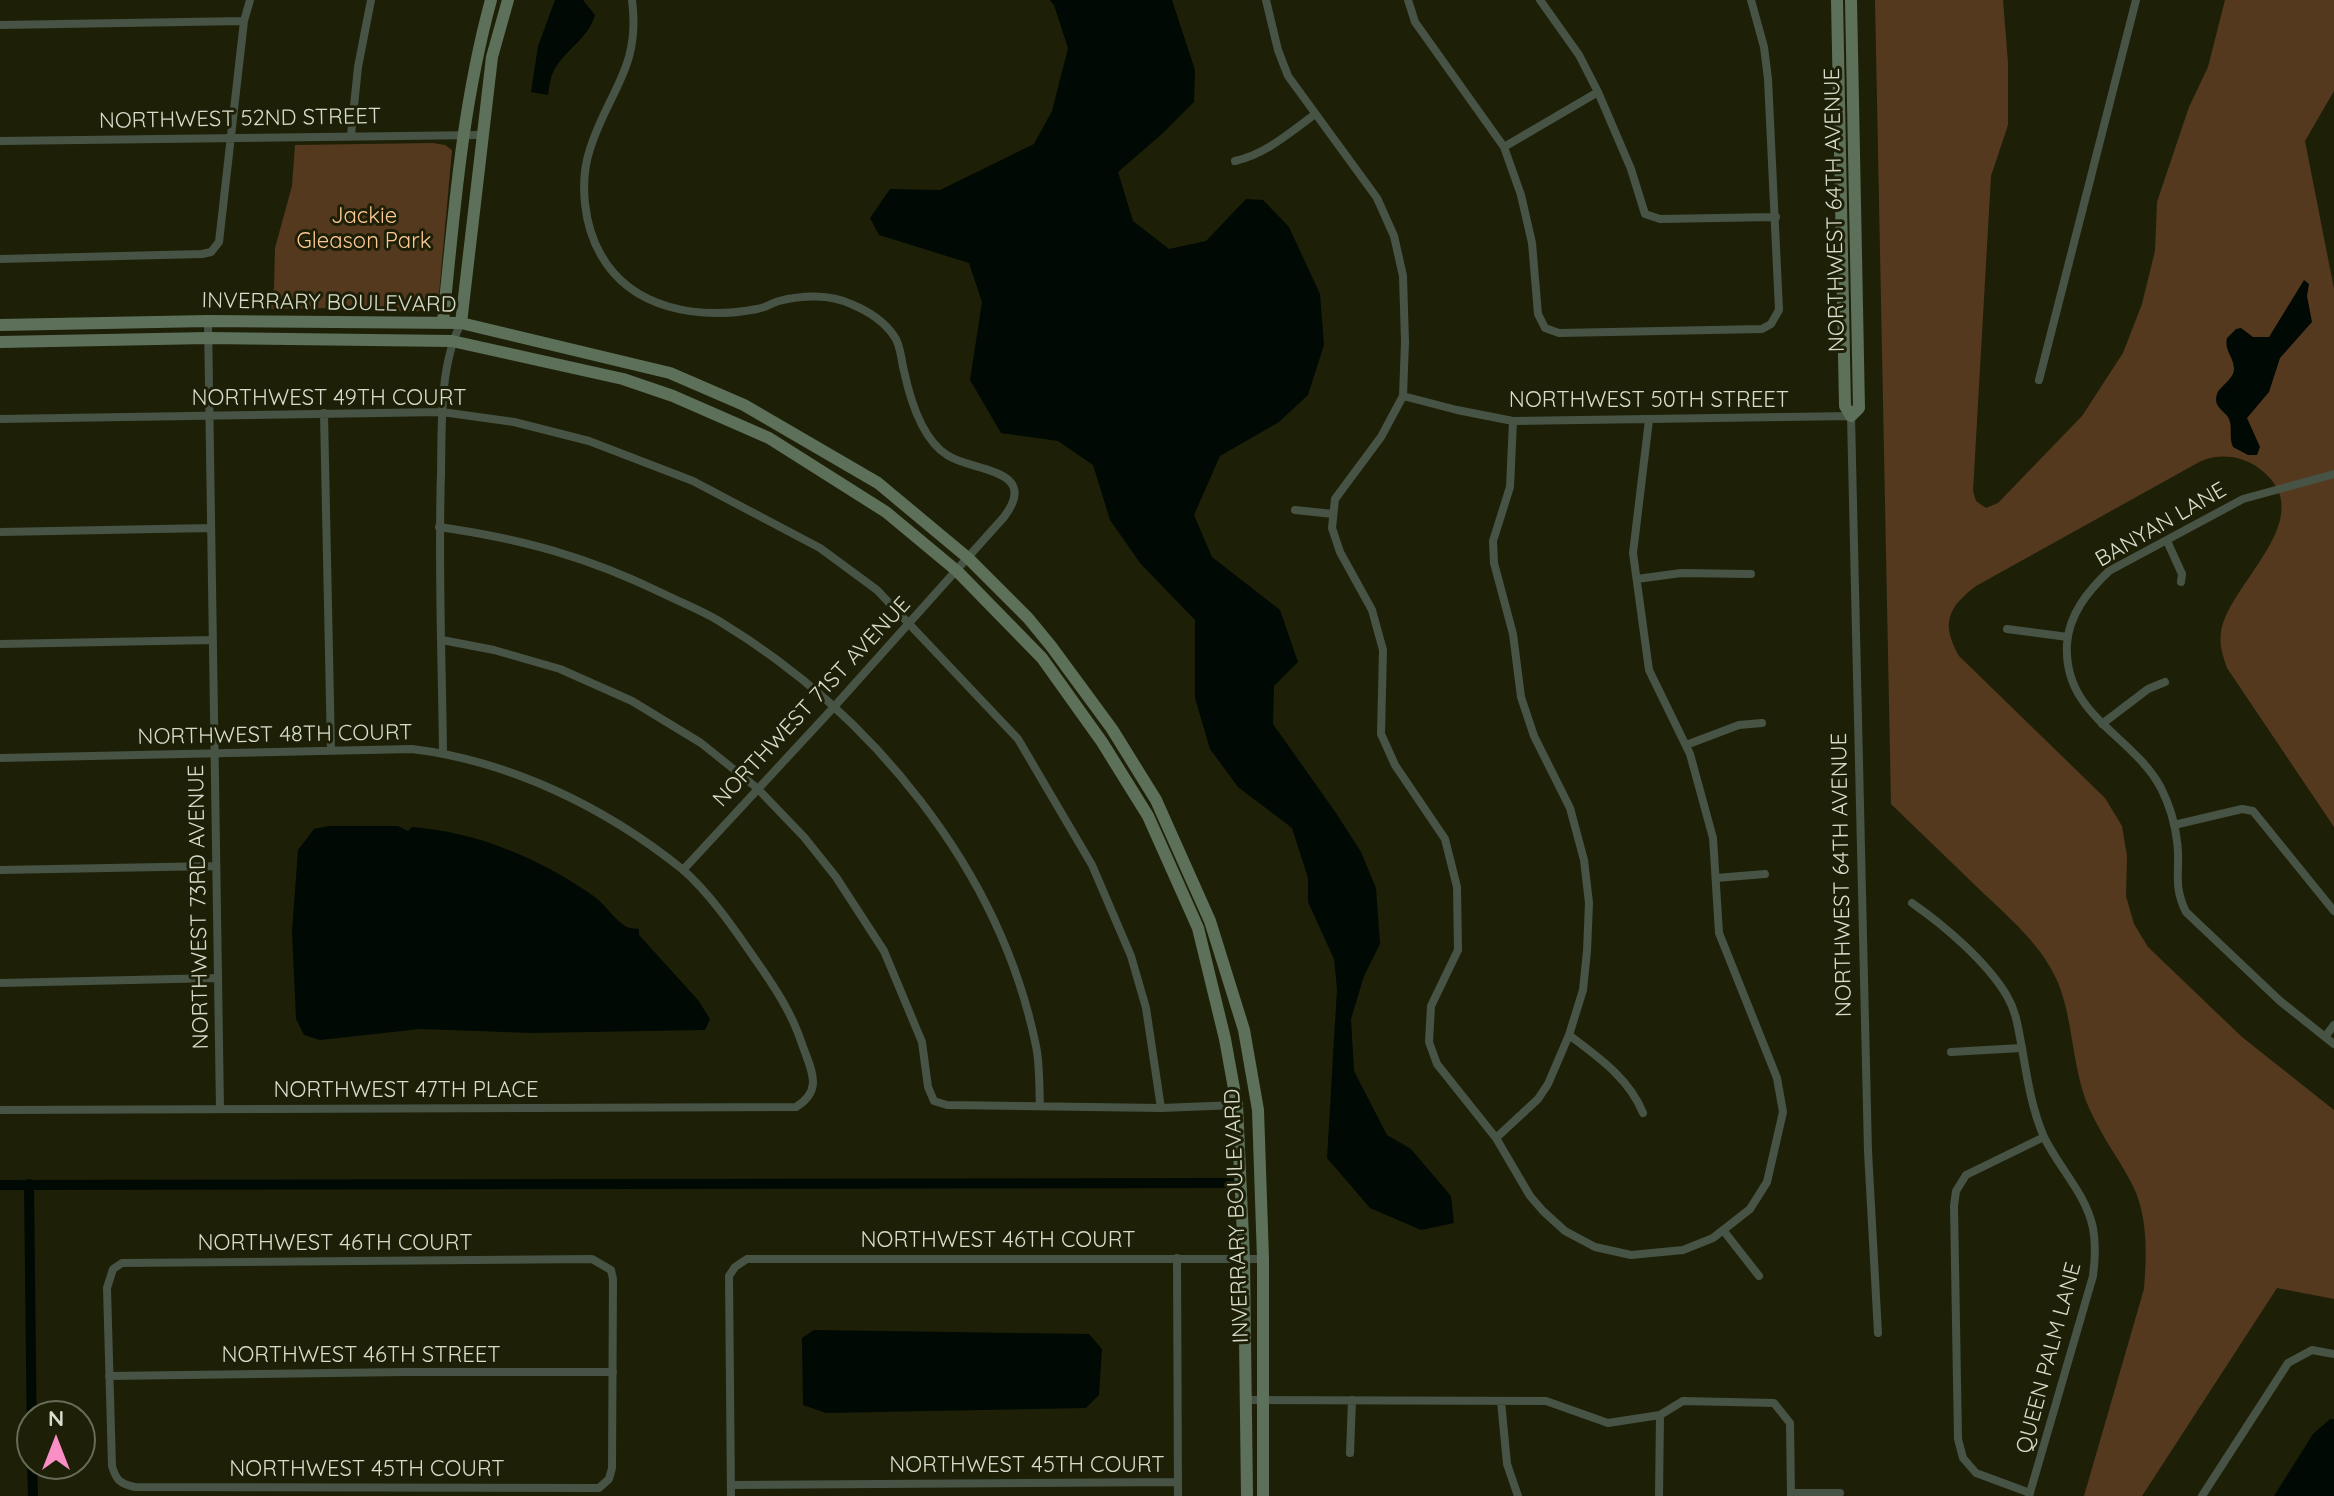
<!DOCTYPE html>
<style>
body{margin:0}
#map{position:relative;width:2334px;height:1496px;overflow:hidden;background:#1d2007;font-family:Quicksand,sans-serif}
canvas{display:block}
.north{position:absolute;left:16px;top:1400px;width:80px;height:80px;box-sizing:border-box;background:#1d2007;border:2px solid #686b56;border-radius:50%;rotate:0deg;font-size:22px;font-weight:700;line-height:32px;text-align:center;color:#d9dccc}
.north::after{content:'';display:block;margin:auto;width:28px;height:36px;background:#fa8fc7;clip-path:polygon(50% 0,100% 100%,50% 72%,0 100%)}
</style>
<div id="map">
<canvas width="2334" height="1496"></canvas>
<div class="north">N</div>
</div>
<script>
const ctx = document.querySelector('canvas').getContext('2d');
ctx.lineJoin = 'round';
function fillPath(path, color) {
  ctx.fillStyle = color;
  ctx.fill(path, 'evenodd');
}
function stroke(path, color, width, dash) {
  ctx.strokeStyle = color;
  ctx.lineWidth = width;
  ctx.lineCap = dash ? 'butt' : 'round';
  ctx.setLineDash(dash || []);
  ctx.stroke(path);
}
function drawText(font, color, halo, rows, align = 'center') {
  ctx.font = font + ' Quicksand,sans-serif';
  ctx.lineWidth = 6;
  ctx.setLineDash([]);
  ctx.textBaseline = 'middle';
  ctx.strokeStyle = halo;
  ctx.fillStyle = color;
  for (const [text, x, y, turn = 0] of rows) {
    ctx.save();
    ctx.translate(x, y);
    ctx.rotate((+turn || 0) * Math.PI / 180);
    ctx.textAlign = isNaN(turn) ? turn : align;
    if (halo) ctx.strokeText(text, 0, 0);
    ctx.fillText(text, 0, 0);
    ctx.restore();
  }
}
fillPath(new Path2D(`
 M1875,0H2003L2008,63V125L1991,176L1973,491L1976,501L1986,508L1998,503L2082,416L2123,353L2142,304L2155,251L2157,202L2189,107L2208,67L2225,0H2334V91L2305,141L2334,289V827L2227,668C2223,656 2219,645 2221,632C2229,582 2323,517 2260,469C2243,456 2221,453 2201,461L1976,586C1947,608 1941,624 1959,656L2105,798L2122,826L2127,856L2126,896L2134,924L2148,947L2242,1037L2334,1110V1299L2277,1288L2142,1496H2084L2144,1289C2147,1254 2148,1213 2131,1182C2117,1156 2101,1135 2089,1108C2072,1068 2074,1025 2059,985C2043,945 2008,917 1978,888C1949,860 1920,832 1891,804Z
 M433,143L445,145L452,150L439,294L434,306L415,312L335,308L267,309L274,288L275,248L292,186L295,145Z`), '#55391e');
fillPath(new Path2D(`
 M555,0H583L595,15C587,42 562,50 552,75C550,80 549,89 548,95L531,92L538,46Z
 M1050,0H1172L1195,70L1194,102L1162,134L1118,172L1133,221L1169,249L1206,241L1246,199L1263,200L1289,227L1320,294L1324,345L1308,395L1279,422L1220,456L1194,515L1212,557L1280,610L1298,662L1274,686L1273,724L1336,813L1361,852L1376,888L1380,944L1364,976L1351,1019L1354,1071L1387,1135L1411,1149L1451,1196L1454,1223L1421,1230L1370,1208L1327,1158L1337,989L1334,959L1308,902V878L1292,828L1238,787L1210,749L1195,698V620L1140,563L1110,520L1093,465L1058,441L1001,433L970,380L982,302L969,263L879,235L870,218L890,189L940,190L1034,144L1052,111L1068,48L1054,5Z
 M2304,280L2309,284L2307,296L2312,322L2280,358L2269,392L2247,418L2260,447L2257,455H2248L2233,447C2229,438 2232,431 2230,422C2228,411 2212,409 2217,394C2220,386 2234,379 2234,369C2234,357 2224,351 2227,338L2236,329L2241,328L2253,337H2269Z
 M328,826H398L408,831L412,827C478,832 541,859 595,897C604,904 618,923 627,927C631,929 635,928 639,929V935L698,1000L710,1019L705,1030L532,1033L420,1029L320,1040L304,1035L296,1019L292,931L298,850L314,829Z
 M814,1330L1089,1334L1102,1349L1099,1395L1086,1408L826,1413L803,1405L802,1338Z
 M2330,1419H2334V1496H2274L2313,1434Z`), '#000903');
stroke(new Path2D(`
 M29,1184L32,1451
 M0,1185L1233,1183
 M32,1464L33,1496`), '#000903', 10);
stroke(new Path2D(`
 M632,0C641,69 608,91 590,149C579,182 584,226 601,255C632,310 700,320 757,309C765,308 772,303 779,301C802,295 830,294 851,304C868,311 884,321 894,336C901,345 901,360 904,371C910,399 922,439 947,455C972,472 1041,468 1004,517L833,708L683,870
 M1266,0L1278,50L1288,76L1377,198L1394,236L1403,276L1405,342L1403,396L1381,437L1335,499L1332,528L1340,552L1372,610L1383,650L1381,734L1395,765L1445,839L1457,887L1458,950L1431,1006L1429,1042L1437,1064L1496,1138L1530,1196L1543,1211L1565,1231L1595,1247L1631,1255L1683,1250L1713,1238L1750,1209L1767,1182L1783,1112L1777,1078L1719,933L1713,838L1690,754L1649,670L1633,553L1649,420
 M1408,0L1415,22L1504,147L1521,195L1532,243L1538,314L1545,328L1559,333L1762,329L1771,324L1779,310L1768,79L1764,47L1751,0
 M1540,0L1579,55L1598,92L1631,169L1645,214L1660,219L1776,217
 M0,25L244,21
 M351,135L358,67L371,0
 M0,141L481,135
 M1504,147L1598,92
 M1235,161C1266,154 1289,133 1314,115
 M0,259L202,254L211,252L219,242L244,21L250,0
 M208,321L220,1109
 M2039,380L2136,0
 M1403,396L1457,410L1513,421L1851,416L1868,1151L1878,1333
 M324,413L331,750
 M0,419L442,412L514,422L589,441L693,481L820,548L877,590L1018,739L1092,865L1131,956L1146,1008L1161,1108
 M2334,474L2243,499L2109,571C2088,591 2069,614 2067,644C2063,716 2132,734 2161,788C2169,804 2175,823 2177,841C2181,870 2172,884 2186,912L2280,1001L2334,1044
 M1295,510L1333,514
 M439,527C523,539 588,557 664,594C682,603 701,610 719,621C871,713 1000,869 1036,1046C1040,1065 1039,1087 1040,1106
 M0,532L211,528
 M2167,541L2182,574L2181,582
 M1637,579L1681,573L1751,574
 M2007,629L2068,637
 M442,640L494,650L560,669L632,701L701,743L757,788L804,837L836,877L884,951L922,1042L928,1087L934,1101L947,1105L1161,1108L1237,1105
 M0,644L212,640
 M2102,724L2148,689L2165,682
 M1686,745L1739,725L1762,723
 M443,753C442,660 438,566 441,473C442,424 439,367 461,323
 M0,758L412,749C510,761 605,807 682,869C709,892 735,930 755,959C774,986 792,1013 802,1044C811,1070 824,1090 796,1107L0,1110
 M2174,825L2242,809L2253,811L2334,911
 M0,870L216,866
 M1716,878L1765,874
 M1912,903C1945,926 1987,962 2007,996C2017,1013 2018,1029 2022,1048C2027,1078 2032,1110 2044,1137C2059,1168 2086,1194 2093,1228C2096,1244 2095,1261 2093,1276L2029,1496
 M0,983L218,978
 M1569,1035C1598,1057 1629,1078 1643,1113
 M2325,1037L2334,1025
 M1951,1052L2021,1048
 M1496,1138L1538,1099L1548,1084L1569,1035L1583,990L1587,951L1589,903L1584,860L1570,808L1534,736L1521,697L1513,634L1494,563L1493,541L1510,487L1513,421
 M1723,1230L1759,1276
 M1177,1258L1178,1496
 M592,1259L611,1270L613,1279L612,1468L609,1479L599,1488L135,1487C120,1484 116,1480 112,1466L107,1288L113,1269L122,1263Z
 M109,1376L405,1372H613
 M1245,1400L1546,1401L1608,1423L1660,1415L1683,1401L1774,1403L1790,1423L1791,1496
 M1501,1401L1507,1464L1518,1496
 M1350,1453L1352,1400
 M731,1485L1178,1482
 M1791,1493H1840
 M2030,1493L1976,1473L1963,1458L1958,1439L1954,1206L1956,1191L1966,1175L2044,1137
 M731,1496L729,1276L735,1267L747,1259H1263
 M1659,1496L1660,1415
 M2202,1496L2288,1363L2312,1350L2334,1354`), '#475345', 8);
stroke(new Path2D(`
 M1837,0L1845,406L1851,416L1859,408L1851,0
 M443,322C454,213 462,106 491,0
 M461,323L492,57L508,0
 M0,325L208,321L461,323L670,373L744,405L878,483L968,558L1028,618L1051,646L1112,729L1156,800L1210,921L1244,1030L1258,1110L1263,1259V1496
 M0,342L208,338L452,341L623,379L673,396L769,438L886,512L957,571L1042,658L1102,742L1148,816L1198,928L1225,1039L1237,1105L1244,1259L1247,1496`), '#5d705a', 12);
drawText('22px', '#d9dccc', '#1d2007', [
 ["NORTHWEST 52ND STREET",240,119,-1],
 ["NORTHWEST 64TH AVENUE",1835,210,-91],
 ["INVERRARY BOULEVARD",329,303,1],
 ["NORTHWEST 49TH COURT",329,398],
 ["NORTHWEST 50TH STREET",1649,400],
 ["BANYAN LANE",2161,525,-30],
 ["NORTHWEST 71ST AVENUE",812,702,-47],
 ["NORTHWEST 48TH COURT",275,735,-1],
 ["NORTHWEST 64TH AVENUE",1842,875,-91],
 ["NORTHWEST 73RD AVENUE",199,907,-91],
 ["NORTHWEST 47TH PLACE",406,1090],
 ["INVERRARY BOULEVARD",1237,1216,-92],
 ["NORTHWEST 46TH COURT",998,1240],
 ["NORTHWEST 46TH COURT",335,1243],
 ["NORTHWEST 46TH STREET",361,1355],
 ["QUEEN PALM LANE",2049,1358,-75],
 ["NORTHWEST 45TH COURT",1027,1465],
 ["NORTHWEST 45TH COURT",367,1469]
]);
drawText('22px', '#fdc794', '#1d2007', [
 ["Jackie",364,216],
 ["Gleason Park",364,241]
]);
</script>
